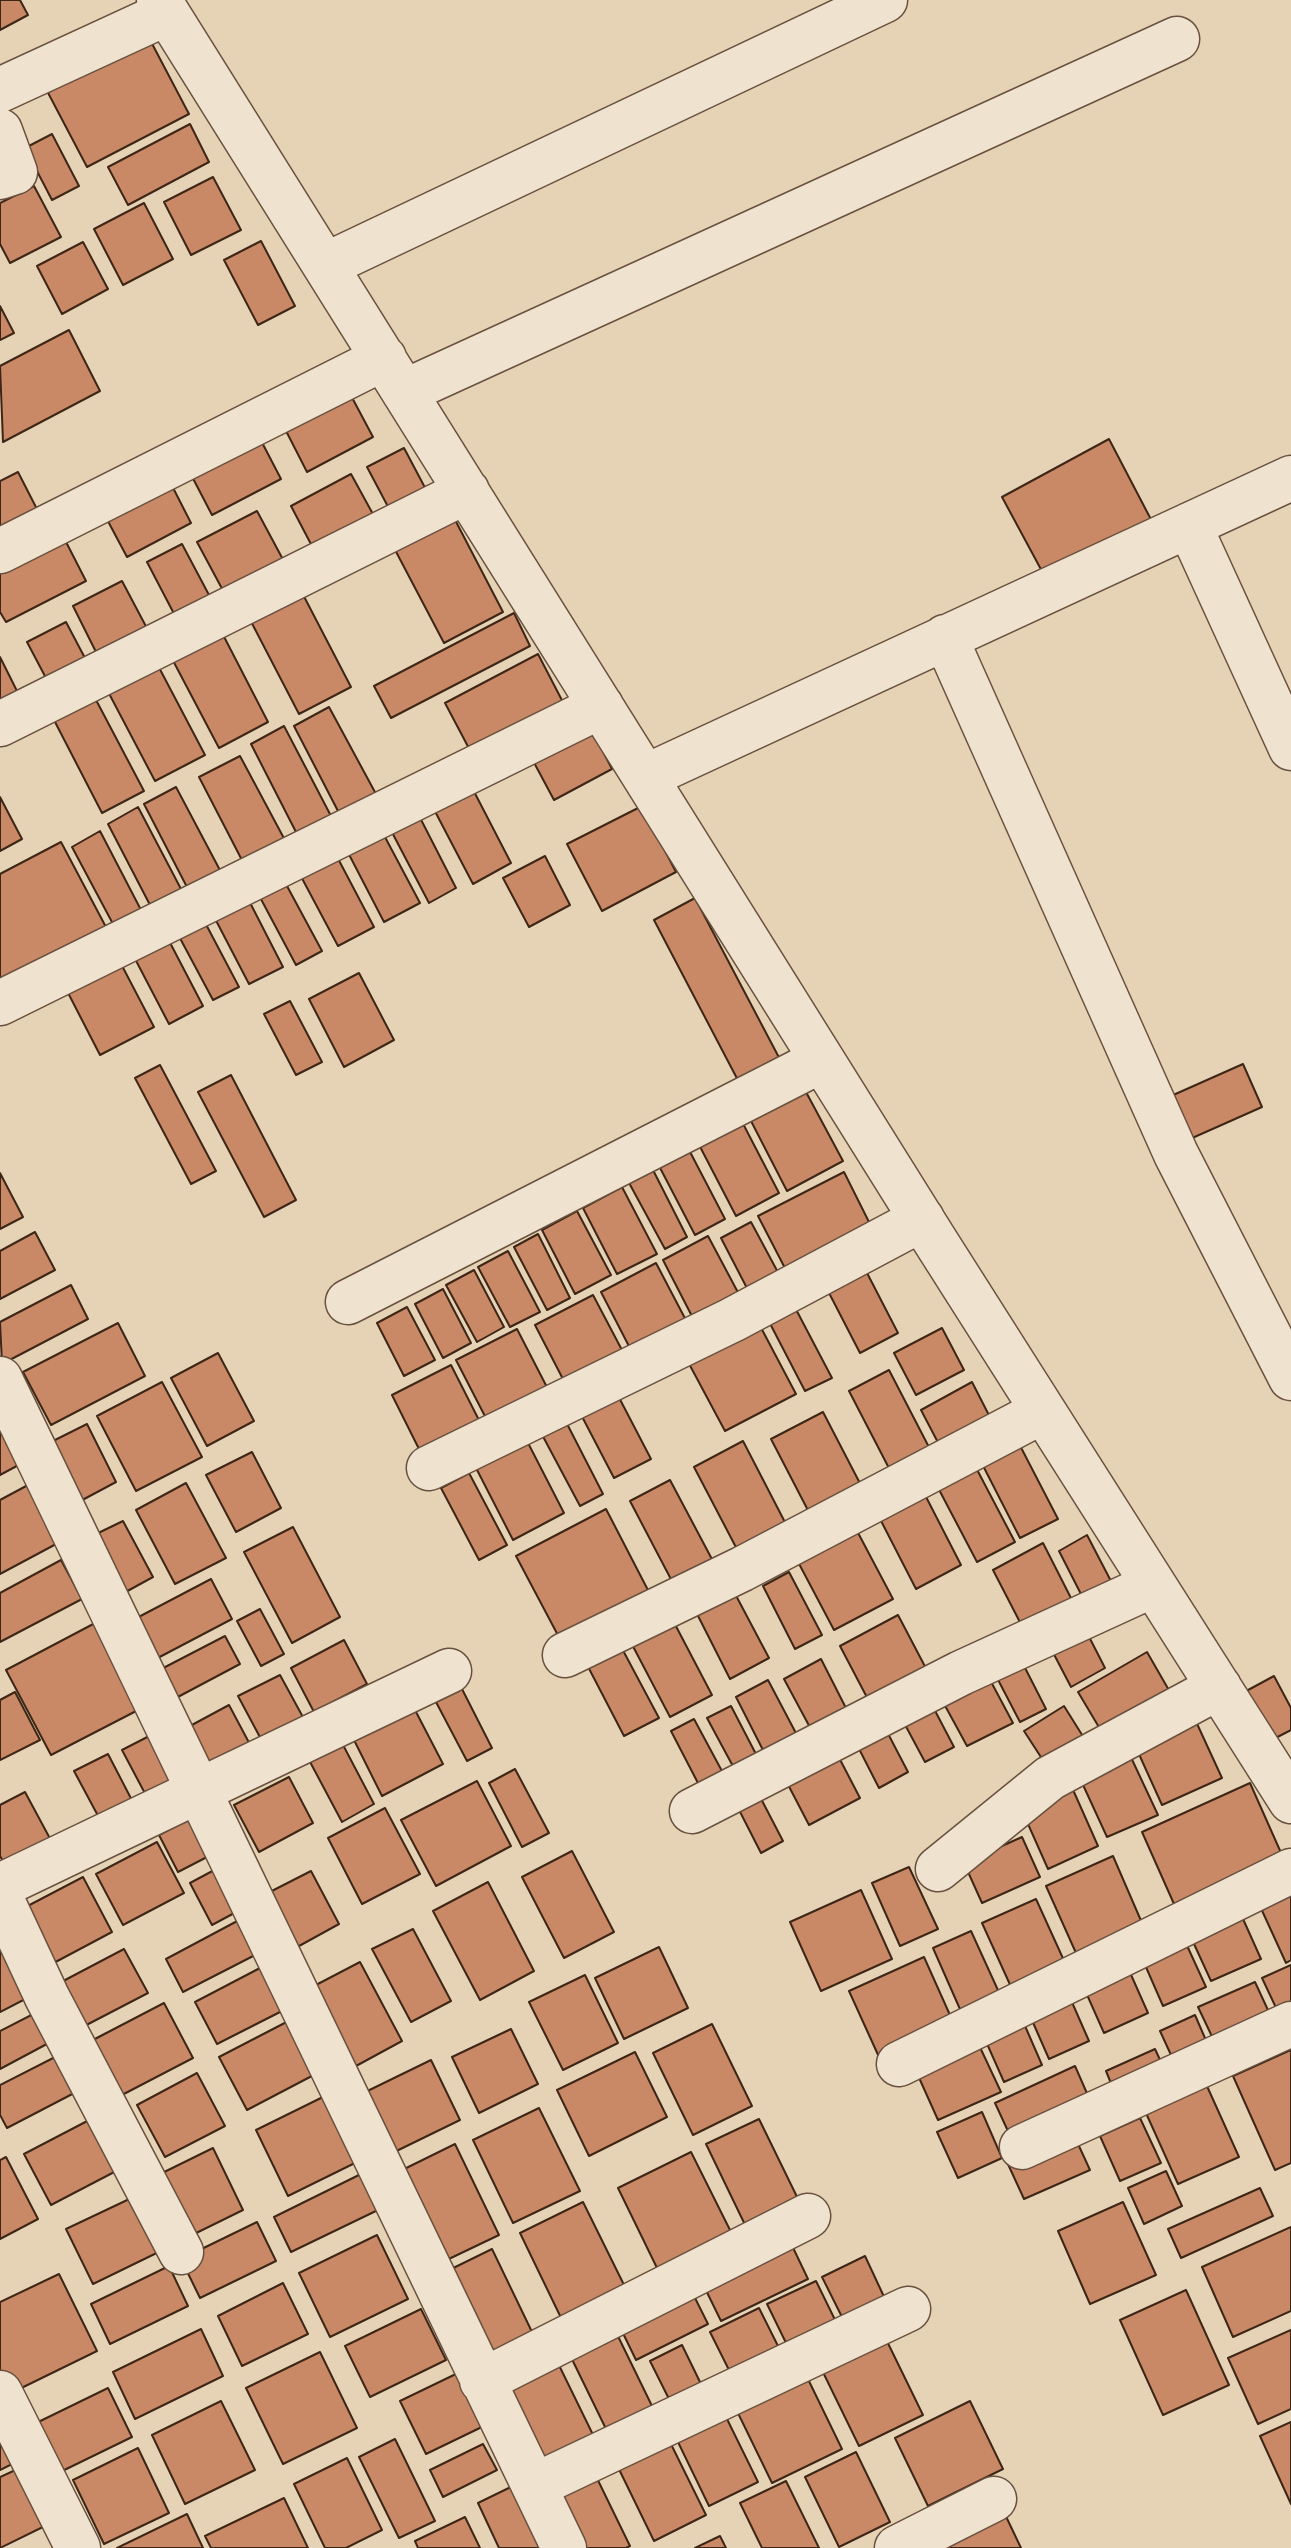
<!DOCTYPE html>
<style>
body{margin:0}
canvas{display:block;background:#e6d3b5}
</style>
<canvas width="1291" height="2548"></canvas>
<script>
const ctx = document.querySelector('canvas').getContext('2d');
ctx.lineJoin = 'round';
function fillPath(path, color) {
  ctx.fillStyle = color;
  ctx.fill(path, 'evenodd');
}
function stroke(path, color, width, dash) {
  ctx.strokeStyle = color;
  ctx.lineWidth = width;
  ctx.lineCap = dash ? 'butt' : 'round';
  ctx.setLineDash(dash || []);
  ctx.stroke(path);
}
const building = new Path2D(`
 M0,0H20L28,15L0,30Z
 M148,36L189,114L87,167L46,89Z
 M190,124L209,162L128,205L108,167Z
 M52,134L79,186L52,200L25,148Z
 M213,177L241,230L191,255L164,202Z
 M34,186L61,237L10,263L0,244V203Z
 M144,203L173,259L123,285L94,229Z
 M261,241L295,306L258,325L224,260Z
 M83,242L108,289L62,314L37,266Z
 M0,306L14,333L0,340Z
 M69,330L100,391L3,442L0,366Z
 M348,390L373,437L307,472L283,425Z
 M255,429L281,479L212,515L186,465Z
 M1109,439L1157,531L1051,588L1002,497Z
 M404,448L431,499L394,518L367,467Z
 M18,472L41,517L0,539V481Z
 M351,474L374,516L313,548L291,506Z
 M167,476L191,523L127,557L102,510Z
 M257,511L287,567L227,598L197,542Z
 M452,514L503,612L444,643L393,546Z
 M63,536L86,581L6,622L0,612V569Z
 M182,544L218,612L183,631L147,562Z
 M122,581L150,634L100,660L73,606Z
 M297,583L351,687L299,714L245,610Z
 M514,613L530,646L391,718L374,686Z
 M66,622L86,660L47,680L27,642Z
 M219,627L268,722L219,748L169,653Z
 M538,654L566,708L473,756L445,703Z
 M0,657L20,697L0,707Z
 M154,658L205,755L155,781L104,684Z
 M95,698L144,791L102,813L54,720Z
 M329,707L376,794L339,813L294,726Z
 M284,726L331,816L297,834L251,744Z
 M590,726L612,769L554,800L531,757Z
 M240,756L287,844L245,866L199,777Z
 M467,778L511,863L473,884L428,798Z
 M176,787L222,874L189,891L144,804Z
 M0,797L22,839L0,851Z
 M413,804L456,888L429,903L385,819Z
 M642,806L676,872L602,911L567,844Z
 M138,807L181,889L150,905L108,824Z
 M377,822L420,903L384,922L342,841Z
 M100,831L141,910L113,924L72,847Z
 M61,842L107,929L0,984V874Z
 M334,851L374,927L338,946L297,869Z
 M545,856L570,905L529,927L503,878Z
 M280,873L322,951L296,965L254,886Z
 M243,889L283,967L249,984L209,907Z
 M695,898L784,1067L742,1088L654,920Z
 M200,913L239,987L213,1000L174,927Z
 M166,935L203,1006L169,1024L132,953Z
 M119,960L154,1027L100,1055L65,987Z
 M359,973L394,1040L344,1067L309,999Z
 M290,1001L322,1062L296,1075L264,1014Z
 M1243,1064L1262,1107L1181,1143L1162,1100Z
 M160,1065L216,1171L191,1184L135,1078Z
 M231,1075L296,1200L264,1217L198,1092Z
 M806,1092L843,1161L787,1191L751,1121Z
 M739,1116L779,1193L736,1216L696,1139Z
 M688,1148L725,1219L695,1235L658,1164Z
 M652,1168L687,1237L665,1249L628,1181Z
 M844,1172L873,1230L788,1274L758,1216Z
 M0,1173L23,1217L0,1229Z
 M622,1187L657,1254L617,1274L583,1208Z
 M577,1211L611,1275L575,1294L542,1230Z
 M751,1222L781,1278L750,1294L721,1238Z
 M35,1232L55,1270L0,1299V1251Z
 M538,1234L570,1298L547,1310L514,1247Z
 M708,1236L742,1300L696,1324L663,1260Z
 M508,1251L540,1312L510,1327L478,1267Z
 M656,1263L689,1326L633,1354L601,1292Z
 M474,1270L504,1327L477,1342L446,1285Z
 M866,1271L898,1333L860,1353L828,1291Z
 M71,1285L88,1319L2,1364L0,1322Z
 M443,1289L471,1343L443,1358L415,1304Z
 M593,1295L623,1352L565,1383L535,1325Z
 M790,1298L832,1378L805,1391L764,1312Z
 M407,1307L435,1360L404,1376L377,1323Z
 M758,1322L796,1394L725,1431L687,1360Z
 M118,1323L145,1376L51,1425L23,1372Z
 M942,1328L964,1370L916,1395L894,1353Z
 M517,1329L551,1395L490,1426L456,1360Z
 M218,1353L254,1421L207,1446L171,1378Z
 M451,1365L485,1432L426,1463L392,1395Z
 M889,1370L932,1453L892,1474L849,1391Z
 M162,1382L202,1457L136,1491L97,1416Z
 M972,1382L995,1427L944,1454L921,1410Z
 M613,1386L651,1459L614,1478L576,1405Z
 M823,1412L865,1493L813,1520L771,1439Z
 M563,1416L603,1494L580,1506L539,1429Z
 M0,1418L26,1461L0,1475Z
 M87,1424L116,1482L73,1505L43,1446Z
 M1014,1434L1058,1519L1020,1538L977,1454Z
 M526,1439L564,1513L513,1540L475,1466Z
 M743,1441L789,1530L740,1555L694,1467Z
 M252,1452L281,1508L236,1532L206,1475Z
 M973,1462L1015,1542L977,1562L935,1482Z
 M469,1473L507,1545L479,1560L441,1488Z
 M670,1480L714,1563L674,1585L630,1501Z
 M186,1483L226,1558L175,1584L136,1510Z
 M28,1485L58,1543L0,1574V1500Z
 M923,1491L961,1565L916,1589L878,1515Z
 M606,1509L650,1594L561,1641L516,1556Z
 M123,1521L153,1577L122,1594L92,1536Z
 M293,1527L340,1617L292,1643L244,1552Z
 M856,1529L893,1599L834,1630L797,1560Z
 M1087,1535L1113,1585L1084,1600L1059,1551Z
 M1043,1543L1074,1604L1024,1630L993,1570Z
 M61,1560L82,1599L0,1642V1593Z
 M789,1572L822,1635L795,1649L763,1586Z
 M211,1579L232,1619L152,1661L131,1621Z
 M732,1588L769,1658L730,1679L694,1608Z
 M260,1609L284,1654L261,1666L237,1621Z
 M668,1611L712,1695L670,1717L626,1633Z
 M898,1615L930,1676L872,1707L840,1646Z
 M97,1622L142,1708L51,1755L6,1670Z
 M1082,1623L1105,1668L1071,1687L1047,1641Z
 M225,1636L240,1664L159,1707L144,1678Z
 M344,1640L367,1684L314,1712L291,1668Z
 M618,1641L659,1718L624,1736L584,1659Z
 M1147,1652L1174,1699L1106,1739L1078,1692Z
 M821,1659L849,1714L813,1733L784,1679Z
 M1021,1660L1046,1709L1020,1722L995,1674Z
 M280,1675L304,1719L262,1741L238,1696Z
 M1274,1676L1291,1708V1730L1262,1745L1237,1696Z
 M989,1678L1013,1723L967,1746L943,1702Z
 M768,1680L798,1737L765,1754L736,1697Z
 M462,1689L492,1748L467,1761L436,1702Z
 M15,1692L40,1740L0,1760V1700Z
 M229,1705L254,1752L201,1780L177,1733Z
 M932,1705L954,1747L925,1762L903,1721Z
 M731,1706L758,1758L735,1770L707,1718Z
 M1064,1706L1089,1746L1050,1771L1024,1731Z
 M414,1708L443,1764L382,1796L354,1740Z
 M1193,1715L1222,1778L1162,1805L1133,1741Z
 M694,1719L723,1773L699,1785L671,1731Z
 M884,1726L908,1772L879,1788L855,1741Z
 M157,1732L184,1783L149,1801L122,1750Z
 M342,1743L374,1804L342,1822L309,1760Z
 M834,1748L860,1798L809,1825L783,1775Z
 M1128,1751L1158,1815L1107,1837L1078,1774Z
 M108,1754L137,1810L104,1827L74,1771Z
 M515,1769L549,1833L522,1847L489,1783Z
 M289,1777L313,1823L259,1852L234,1805Z
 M477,1781L511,1846L436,1886L401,1820Z
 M1070,1783L1098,1846L1048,1869L1020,1806Z
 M1250,1783L1282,1855L1174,1904L1142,1832Z
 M757,1791L783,1841L761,1853L735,1802Z
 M25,1792L54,1846L8,1870L0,1856V1805Z
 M385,1808L420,1874L362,1904L328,1838Z
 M189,1819L209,1856L178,1872L159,1835Z
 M1022,1837L1040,1877L982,1903L964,1863Z
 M157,1842L184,1893L123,1925L96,1874Z
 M572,1851L614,1932L564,1958L522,1877Z
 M1113,1856L1142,1923L1076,1953L1046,1886Z
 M909,1867L938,1929L900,1946L872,1883Z
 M218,1868L240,1910L212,1925L190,1883Z
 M311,1871L339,1924L290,1951L262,1896Z
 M83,1877L112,1932L48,1966L20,1910Z
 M488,1882L534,1971L480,2000L433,1911Z
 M861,1890L892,1959L821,1991L790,1922Z
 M1291,1890V1960L1286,1963L1259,1904Z
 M1036,1899L1066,1965L1012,1989L982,1923Z
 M1239,1910L1261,1959L1211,1981L1189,1933Z
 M241,1919L259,1953L183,1992L166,1959Z
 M413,1929L451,2001L411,2022L372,1949Z
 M971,1931L1002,1999L963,2016L933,1948Z
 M0,1937L33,1995L0,2012Z
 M1184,1939L1206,1987L1163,2006L1142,1958Z
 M659,1947L688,2008L624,2039L595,1978Z
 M124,1949L148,1993L71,2033L48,1989Z
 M924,1957L954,2024L879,2057L849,1991Z
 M360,1962L402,2041L356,2066L314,1986Z
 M1291,1965V2007L1278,2012L1262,1978Z
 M260,1968L282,2011L217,2044L195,2002Z
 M1128,1968L1148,2013L1104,2033L1084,1988Z
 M585,1975L618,2043L563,2070L529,2002Z
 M1255,1982L1273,2021L1217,2047L1198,2007Z
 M1071,2000L1089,2041L1049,2059L1031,2018Z
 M164,2003L193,2058L120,2096L91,2041Z
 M45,2008L60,2037L0,2069V2031Z
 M302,2014L329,2067L247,2110L219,2057Z
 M1195,2015L1211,2052L1177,2068L1160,2031Z
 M1022,2019L1042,2065L1004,2082L984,2037Z
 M712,2024L752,2106L693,2135L653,2053Z
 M511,2029L538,2084L479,2113L452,2057Z
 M978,2043L1001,2092L938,2120L916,2071Z
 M1155,2049L1167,2075L1117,2098L1106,2071Z
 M1291,2050V2163L1275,2170L1233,2076Z
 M635,2052L667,2117L589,2156L557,2090Z
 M61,2054L80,2090L7,2128L0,2115V2085Z
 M431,2060L460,2120L378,2160L349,2100Z
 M1075,2066L1093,2107L1013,2142L995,2103Z
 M197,2073L225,2126L165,2157L137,2105Z
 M1202,2075L1239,2157L1178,2184L1141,2102Z
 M329,2094L361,2160L288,2196L256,2130Z
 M539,2108L580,2191L513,2223L473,2140Z
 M982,2112L1002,2158L958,2178L937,2132Z
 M93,2118L120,2169L51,2205L24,2154Z
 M1140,2118L1161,2163L1120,2181L1100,2136Z
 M759,2119L801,2205L748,2231L706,2144Z
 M1073,2133L1090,2170L1024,2199L1007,2162Z
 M455,2144L499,2235L430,2268L386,2178Z
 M213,2148L243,2210L182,2240L152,2178Z
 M691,2152L732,2234L658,2270L618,2188Z
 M6,2157L38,2219L0,2239V2160Z
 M1166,2171L1182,2206L1144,2224L1128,2188Z
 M363,2173L380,2209L291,2252L274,2217Z
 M1260,2188L1273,2216L1181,2258L1168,2229Z
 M142,2193L169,2247L93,2284L66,2229Z
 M583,2202L628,2293L564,2324L520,2233Z
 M1123,2202L1156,2275L1090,2304L1058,2231Z
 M257,2222L276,2261L200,2298L181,2259Z
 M1291,2227V2311L1233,2337L1202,2267Z
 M786,2233L808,2279L721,2321L699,2276Z
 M377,2235L408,2299L330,2337L299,2273Z
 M492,2249L533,2334L480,2360L439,2275Z
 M865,2256L886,2301L844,2321L822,2277Z
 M169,2266L188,2306L110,2344L91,2304Z
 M59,2274L97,2351L5,2396L0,2386V2302Z
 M816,2281L838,2326L789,2349L767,2304Z
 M283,2283L308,2334L242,2366L218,2316Z
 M690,2288L708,2324L636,2360L618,2323Z
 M1186,2290L1229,2385L1163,2415L1120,2320Z
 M759,2308L781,2352L732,2376L710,2332Z
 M421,2309L446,2360L370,2397L345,2346Z
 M613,2326L653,2408L607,2431L567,2349Z
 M201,2329L223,2376L135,2419L113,2372Z
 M1291,2330V2409L1258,2424L1228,2358Z
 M882,2331L923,2415L859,2446L818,2362Z
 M682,2345L701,2384L669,2399L650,2361Z
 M320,2352L357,2428L283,2464L246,2388Z
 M554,2355L598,2445L538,2474L494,2384Z
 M460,2372L486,2425L426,2454L400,2401Z
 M806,2375L842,2449L772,2483L736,2409Z
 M108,2388L132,2437L52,2476L28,2427Z
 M221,2401L255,2470L185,2504L152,2435Z
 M970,2401L1003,2469L928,2506L895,2438Z
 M0,2409L24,2458L0,2470Z
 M726,2417L758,2482L709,2506L677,2440Z
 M1291,2422V2504L1260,2436Z
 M666,2434L706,2515L654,2541L614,2459Z
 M395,2439L435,2521L399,2538L359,2457Z
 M483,2444L497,2470L443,2497L430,2470Z
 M138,2448L169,2513L104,2544L73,2480Z
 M856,2452L890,2522L839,2547L805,2477Z
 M347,2458L382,2530L346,2548H325L294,2484Z
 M591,2466L630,2546L626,2548H566L538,2491Z
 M22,2467L49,2524L0,2548V2477Z
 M786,2481L819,2548H762L740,2503Z
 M521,2482L543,2548H499L478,2503Z
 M284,2498L308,2548H211L205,2536Z
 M1002,2508L1021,2548H946L941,2536Z
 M187,2514L203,2548H117Z
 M465,2517L480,2548H418L415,2541Z
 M720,2536L726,2548H695Z`);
fillPath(building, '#c98967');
stroke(building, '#3e2616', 2);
const minor = new Path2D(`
 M159,0L934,1239L1291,1801
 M0,90L167,13
 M0,131L15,172L0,177
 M326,265L885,0
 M404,392L1177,39
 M1189,525L1291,748
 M0,551L384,358
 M945,637L1176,1154L1291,1378
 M0,724L467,491
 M645,777L1291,478
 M0,1003L601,706
 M348,1302L822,1060
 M0,1379L564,2548
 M429,1468L732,1320L922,1219
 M565,1655L742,1569L1043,1411
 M692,1811L961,1673L1153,1585
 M938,1869L1050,1778L1219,1687
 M0,1886L449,1671
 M0,1896L47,1997L181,2252
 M899,2064L1291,1871
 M1022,2147L1291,2024
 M482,2381L808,2216
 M0,2393L78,2548
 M534,2486L908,2309
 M897,2548L994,2499`);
stroke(minor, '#68513e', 47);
stroke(minor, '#efe2cf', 44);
</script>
